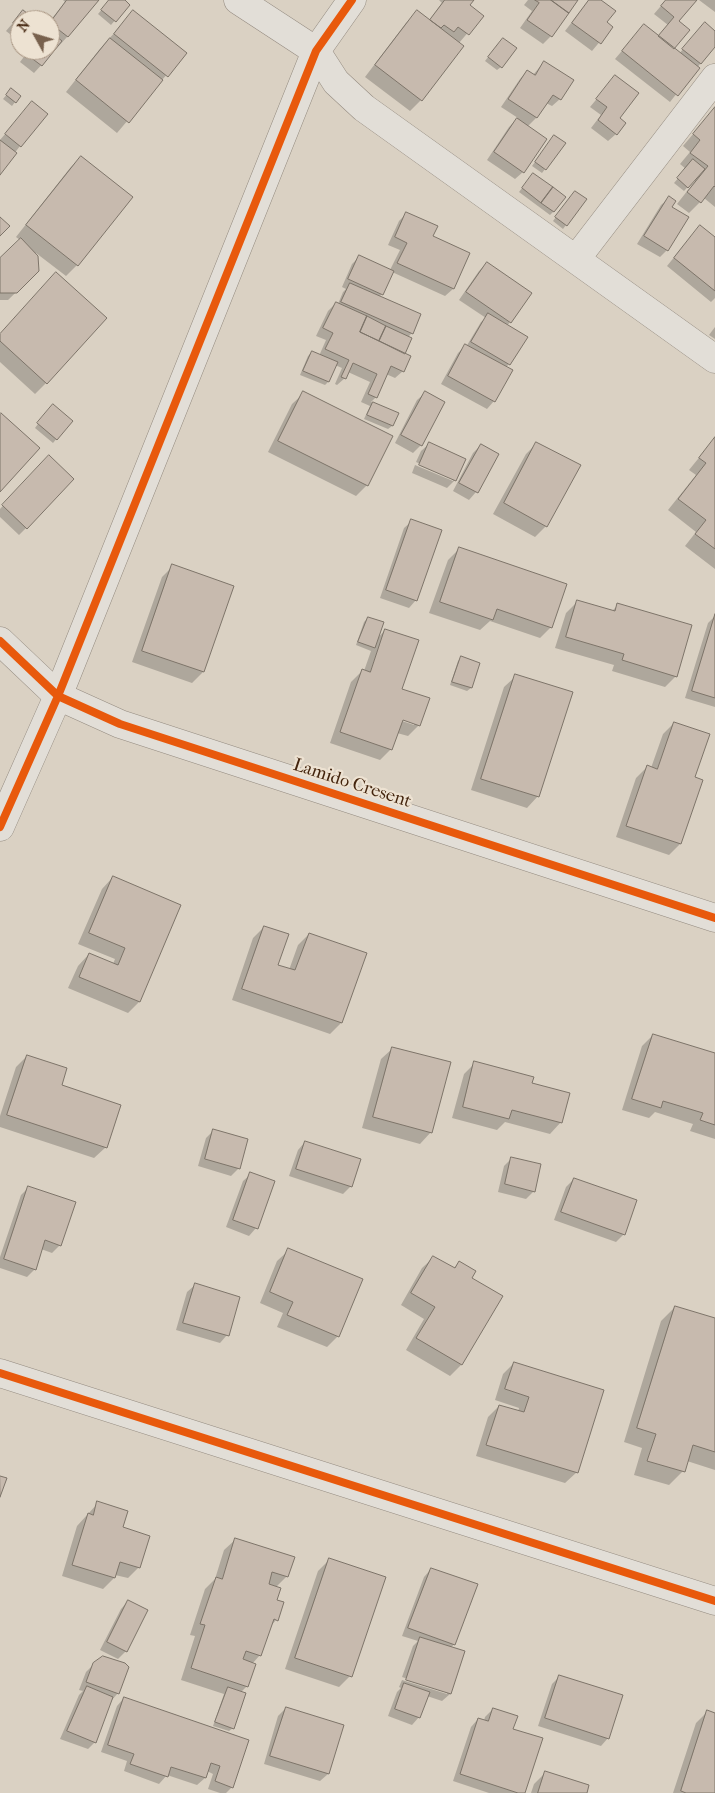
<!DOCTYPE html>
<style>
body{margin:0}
#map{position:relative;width:715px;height:1793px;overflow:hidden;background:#dad1c3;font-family:"IM FELL French Canon",serif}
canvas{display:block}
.north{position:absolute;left:10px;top:10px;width:50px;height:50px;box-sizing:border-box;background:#ede2d2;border:1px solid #a99683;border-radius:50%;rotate:309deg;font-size:14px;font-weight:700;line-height:20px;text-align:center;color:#43240d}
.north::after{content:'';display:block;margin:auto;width:18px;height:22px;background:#78614d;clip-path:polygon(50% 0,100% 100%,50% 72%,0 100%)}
</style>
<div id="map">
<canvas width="715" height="1793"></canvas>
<div class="north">N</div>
</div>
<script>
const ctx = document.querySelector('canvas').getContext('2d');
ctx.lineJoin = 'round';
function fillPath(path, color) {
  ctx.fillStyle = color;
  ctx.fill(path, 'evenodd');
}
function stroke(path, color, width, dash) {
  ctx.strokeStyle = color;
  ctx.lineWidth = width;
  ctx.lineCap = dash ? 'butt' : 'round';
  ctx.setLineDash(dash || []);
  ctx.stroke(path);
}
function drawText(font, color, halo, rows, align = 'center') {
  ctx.font = font + ' "IM FELL French Canon",serif';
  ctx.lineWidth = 4.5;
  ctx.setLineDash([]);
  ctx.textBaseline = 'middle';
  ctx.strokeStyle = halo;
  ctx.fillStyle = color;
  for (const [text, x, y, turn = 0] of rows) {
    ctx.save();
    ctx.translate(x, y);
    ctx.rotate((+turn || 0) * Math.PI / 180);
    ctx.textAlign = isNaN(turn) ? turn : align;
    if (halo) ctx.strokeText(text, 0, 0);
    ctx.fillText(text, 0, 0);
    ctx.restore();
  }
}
fillPath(new Path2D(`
 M63,0H97L67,37L34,73L20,62L29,50H50V21L65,2Z
 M110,0H123L128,5L111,25L98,14Z
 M439,0H472L468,5L482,16L459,43L462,46L421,100L410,111L365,77L406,23L417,12L429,21L442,3Z
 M528,0H576L551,36L543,44L520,28L532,11L524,5Z
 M589,0H599L605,23L612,27L592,51L565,31Z
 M666,0H696L678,21L672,49L679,54L701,27L715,32V45L670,102L615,59L644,25L657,37L668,25L654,14Z
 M699,0H715V12Z
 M23,11L34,20H20V42L6,31Z
 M133,12L185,53L117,133L66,92L99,50Z
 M499,43L501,67L497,70L485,61Z
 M544,62L560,99L552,106L546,103L536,118L527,127L523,172L515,179L487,160L509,127L518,118L501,107L520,79L527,71L533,75Z
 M615,77L618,119L616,134L608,141L591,128L601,115L590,107Z
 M8,93L15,102L12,106L3,99Z
 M32,102L20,146L0,172V140Z
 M715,108V207L704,198L689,213L677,204L695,181L694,180L684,191L674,183L686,169L680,164L690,152L683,146Z
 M551,140L564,144L542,173L532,166Z
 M81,157L131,197L77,265L66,276L36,253L38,271L8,300H0V260L20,240L16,237L70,168Z
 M533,174L554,211L550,215L519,192Z
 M571,196L566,225L563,229L553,221Z
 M669,198L670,207L667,250L660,257L637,244L661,205Z
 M407,213L432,237L469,254L453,289L445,296L392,272L382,294L379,297L412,333L408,337L403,354V371L395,378L386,374L376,397L371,402L397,414L392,426L388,429L364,419L370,406L361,402L370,382L348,372L345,378L337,385L335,384L342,368L335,365L328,382L325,385L300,375L308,356L312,352L319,356L326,340L316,336L328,311L336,303L338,304L343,292L346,289L342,287L352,264L359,257L390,270L400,250L388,245L399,221Z
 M693,234L715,239V298L711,302L667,266Z
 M487,263L510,322L507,326L526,337L506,368L494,401L487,409L441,384L458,353L465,346L466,347L481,322L486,318L459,300L479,271Z
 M715,327V339L709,335Z
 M0,334L46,383L35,394L0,362Z
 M304,393L367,485L356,496L268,452L292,404Z
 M425,393L421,445L413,453L395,443L417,400Z
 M49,409L71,421L53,443L35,428Z
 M715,438V569L685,546L696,532L668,510L696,475L689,470Z
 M537,443L546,526L535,537L493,514L526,454Z
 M429,444L455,480L447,488L412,473L415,465L453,481V478L416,462L421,451Z
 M481,445L476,492L469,500L453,491L473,453Z
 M41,464L26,528L19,535L0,517V509Z
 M412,521L416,600L409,608L380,598L404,528Z
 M459,549L551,627L540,638L490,621L480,630L429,613L448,560Z
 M173,566L233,587L203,672L192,683L132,662L162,577Z
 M577,602L611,612L618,605L676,676L665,687L612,671L614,665L555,648L566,613Z
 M715,616V707L685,698L708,623Z
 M368,618L377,639L385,630L400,689L419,725L408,736L397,733L391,749L380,760L330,743L351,682L362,671H364L371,651L356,645L364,622ZM397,717L414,723V725L396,719Z
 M461,658L479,663L471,688L467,691L450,685L458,661Z
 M516,676L538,796L527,808L471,790L504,687Z
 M674,723L693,778L702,781L680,844L669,855L616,837L636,778L647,767L651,768L663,734Z
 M113,877L180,905L139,1002L128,1013L68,988L78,966L89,954L113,964L115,959L78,944L102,889Z
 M264,927L277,965L289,970L298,945L309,934L341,1023L330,1034L232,1000L253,938Z
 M653,1035L715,1054V1139L690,1131L693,1124L655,1112L649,1118L622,1110L642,1046Z
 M393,1048L431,1132L420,1144L362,1128L381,1059Z
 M27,1056L60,1086L106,1147L94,1158L0,1127V1116L16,1067Z
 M475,1063L531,1084L561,1122L550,1134L505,1122L497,1130L452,1118L464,1074Z
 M213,1131L239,1168L231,1176L198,1166L206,1138Z
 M305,1142L351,1186L343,1194L289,1176L298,1150Z
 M512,1158L534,1191L526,1199L498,1192L504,1166Z
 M251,1174L256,1228L249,1236L226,1227L243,1181Z
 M574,1179L624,1234L616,1242L554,1220L566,1187Z
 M28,1188L60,1245L52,1253L41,1249L35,1269L27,1277L0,1268V1257L21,1195Z
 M289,1250L338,1336L327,1347L277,1327L283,1313L260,1303L277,1261Z
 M434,1257L453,1269L459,1262L471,1278L501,1297L461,1365L450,1376L406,1350L424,1319L401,1305L422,1268Z
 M195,1285L227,1335L220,1343L176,1330L187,1292Z
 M675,1307L715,1319V1470L687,1461L683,1471L669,1485L634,1475L642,1448L624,1442L661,1321Z
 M514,1363L577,1472L565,1483L476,1456L488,1417L499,1406L518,1412L519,1408L495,1400L503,1374Z
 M98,1503L122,1528L139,1567L128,1578L115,1575L114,1578L103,1589L62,1576L77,1526Z
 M236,1539L287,1576L276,1587V1620L270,1627L260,1655L252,1664L247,1686L241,1692L233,1728L229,1731L213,1726L224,1694L181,1680L195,1636L190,1635L205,1589L215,1579L224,1550Z
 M329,1560L350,1676L339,1687L285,1669L318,1571Z
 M431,1569L454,1644L451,1648L450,1694L442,1701L427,1696L419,1717L412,1725L388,1716L397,1692L401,1688L399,1687L402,1680L447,1694V1692L402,1677L413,1646L418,1641L402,1636L424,1577Z
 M128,1601L126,1651L118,1659L100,1650L121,1609Z
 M94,1664L118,1693L111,1701L95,1742L88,1749L60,1739L79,1695L83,1691L79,1690L86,1672Z
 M560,1676L608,1738L601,1746L538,1726L552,1684Z
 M124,1698L248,1741L232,1787L226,1793H220L208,1789L213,1774L207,1771L205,1778L197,1785L167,1775L159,1784L124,1771L127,1761L101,1752L117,1706Z
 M286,1708L328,1774L320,1781L264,1764L278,1716Z
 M493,1709L512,1730L524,1793H489L453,1781L471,1727L478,1719L484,1721L485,1717Z
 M707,1712L715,1714V1793H673L696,1723Z
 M545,1773L586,1793H531L534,1784Z`), '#0003');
const building = new Path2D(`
 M67,0H99L68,37L50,23Z
 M109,0H125L130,5L116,22L101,10Z
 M445,0H474L470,5L484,16L469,35L458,27L454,32L444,25L441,28L430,20Z
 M535,0H551L569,13L552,37L527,20L539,3Z
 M551,0H578L569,13Z
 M589,0H601L616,11L607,22L613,27L601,44L572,23Z
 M666,0H697L679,21L690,30L674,49L658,36L674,17L661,6Z
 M23,10L36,20H20V29L13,23Z
 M133,10L187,53L168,77L114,34Z
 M417,10L464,46L422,101L375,65Z
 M705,22L715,31V47L701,64L682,49Z
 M644,24L700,68L678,96L622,51Z
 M50,31L62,41L42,66L26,54L29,50H50Z
 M110,38L163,80L129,123L76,80Z
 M503,38L517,48L502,68L488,57Z
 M544,61L574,80L561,100L553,95L537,118L508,99L527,70L535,75Z
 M615,75L639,93L620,118L626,123L617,135L598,120L607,107L596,99Z
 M11,88L21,96L16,103L6,95Z
 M32,101L48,114L21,147L5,134Z
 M715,107V187L714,186L701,203L687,192L708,166L690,153L700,140L693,134Z
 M517,118L547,139L524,173L494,152Z
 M554,135L566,143L546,170L535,162Z
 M0,140L17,153L0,175Z
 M81,156L133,197L78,266L26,225Z
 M693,159L705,169L688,188L677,178Z
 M533,173L553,187L541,203L522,188Z
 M553,187L566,197L554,212L541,203Z
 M575,191L587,199L567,226L555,217Z
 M669,196L676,201L672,207L689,217L668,251L644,236Z
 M406,212L438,226L433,236L470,253L454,289L397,263L407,243L395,237Z
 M0,217L10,226L0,236Z
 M700,225L715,237V291L674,258Z
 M21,238L38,256L39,271L17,293H0V258Z
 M359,255L394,271L383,295L348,279Z
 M487,262L532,293L511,323L466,292Z
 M56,272L107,318L47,384L0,341V334Z
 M350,283L421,314L413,334L341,302Z
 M336,302L367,316L360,332L411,356L404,372L391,366L377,398L368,394L377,374L353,363L346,379L341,377L349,360L325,349L333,333L323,328Z
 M488,313L528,337L510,365L471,342Z
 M367,316L386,326L379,341L360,332Z
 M386,326L412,338L405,354L379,341Z
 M465,344L513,370L495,402L448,376Z
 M312,351L338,362L329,382L303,371Z
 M303,391L393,436L368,486L278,441Z
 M425,391L445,402L422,446L401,435Z
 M373,402L399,413L393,426L367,415Z
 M53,404L73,421L57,440L37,423Z
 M1,413L40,448L0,492V414Z
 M715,437V549L695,534L706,520L678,499L706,463L699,458Z
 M429,442L466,459L456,481L419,465Z
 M536,442L581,465L547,527L504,503Z
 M481,444L499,454L478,493L459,483Z
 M49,455L74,479L27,529L2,505Z
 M411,519L442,530L417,601L386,590Z
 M459,547L567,584L552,628L497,609L493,620L440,602Z
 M172,564L234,586L204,672L142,651Z
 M577,600L615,611L617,603L692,625L677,677L622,660L624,654L566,637Z
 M715,614V698L692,691Z
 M368,617L384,622L375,648L358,642Z
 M385,629L419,640L402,689L430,698L420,726L403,720L392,750L340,732L362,669L370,672Z
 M461,656L480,663L472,688L452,682Z
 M515,674L573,692L539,797L481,779Z
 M674,722L710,734L695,777L703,780L681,844L626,826L647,765L657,769Z
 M113,876L181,905L140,1002L79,977L89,953L118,965L125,948L89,933Z
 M264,926L289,934L278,965L295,970L309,933L367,953L342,1023L242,989Z
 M653,1034L715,1053V1125L700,1120L703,1113L663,1101L661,1108L632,1099Z
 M392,1047L451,1062L432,1133L373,1117Z
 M27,1055L67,1068L62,1085L121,1105L107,1148L7,1115Z
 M474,1061L534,1077L532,1083L570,1093L562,1123L512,1110L509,1119L463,1107Z
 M213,1129L248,1139L240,1169L205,1159Z
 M305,1141L361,1159L352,1187L296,1169Z
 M511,1157L541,1164L535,1192L505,1184Z
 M250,1172L275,1181L258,1229L233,1220Z
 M574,1178L637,1200L625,1235L561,1212Z
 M28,1186L76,1202L61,1246L45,1240L36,1270L4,1259Z
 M288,1248L363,1279L339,1337L287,1315L293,1302L270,1292Z
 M433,1256L455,1268L459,1261L476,1271L472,1278L503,1296L462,1365L416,1338L435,1307L411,1293Z
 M195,1283L240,1297L229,1336L183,1323Z
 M675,1306L715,1318V1452L693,1445L685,1472L647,1461L656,1434L637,1428Z
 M514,1362L604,1390L578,1473L486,1445L499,1405L524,1412L529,1397L505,1389Z
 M0,1476L7,1478L0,1497Z
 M97,1501L128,1511L123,1527L150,1536L140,1568L120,1562L115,1578L72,1565L88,1513L93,1515Z
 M235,1538L295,1557L288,1577L272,1572L269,1584L281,1588L277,1600L284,1602L278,1621L274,1619L261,1656L246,1651L243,1659L256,1664L248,1687L191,1668L205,1625L200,1624L216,1577L222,1579Z
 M329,1558L386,1577L352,1677L295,1658Z
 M431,1568L478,1584L455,1645L408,1628Z
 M128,1600L148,1610L127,1652L107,1642Z
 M420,1637L465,1651L451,1694L406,1680Z
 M103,1656L125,1663L129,1667L119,1694L86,1682L93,1663Z
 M559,1675L623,1695L609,1739L545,1718Z
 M404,1683L430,1692L420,1718L395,1709Z
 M87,1686L113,1697L96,1743L67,1731Z
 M228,1687L246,1693L234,1729L215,1722Z
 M124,1697L249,1740L233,1788L215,1781L220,1766L211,1763L206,1778L171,1767L168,1777L130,1764L134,1754L108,1745Z
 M286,1707L344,1725L329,1774L270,1756Z
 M493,1708L518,1716L513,1729L543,1738L525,1793H518L460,1774L478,1718L488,1721Z
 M707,1710L715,1713V1793H686L681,1791Z
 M545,1771L589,1785L587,1793H538Z`);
fillPath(building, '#c7baae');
stroke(building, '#7d7469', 1);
const minor = new Path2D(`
 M238,0L316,51L336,82L364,108L715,359
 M576,259L715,78
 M0,827L58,696L316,51L352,0
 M0,1373L715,1601`);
const tertiary = new Path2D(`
 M0,641L58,696L120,724L715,918`);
stroke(minor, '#948b80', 29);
stroke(tertiary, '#948b80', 29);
stroke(minor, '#e2ded7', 28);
stroke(tertiary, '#e2ded7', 28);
stroke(new Path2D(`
 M0,641L58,696L120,724L715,918
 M0,827L58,696L316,51L352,0
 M0,1373L715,1601`), '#e8590c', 8);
drawText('18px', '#43240d', '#ede2d2', [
 ["Lamido Cresent",352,784,18]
]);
</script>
